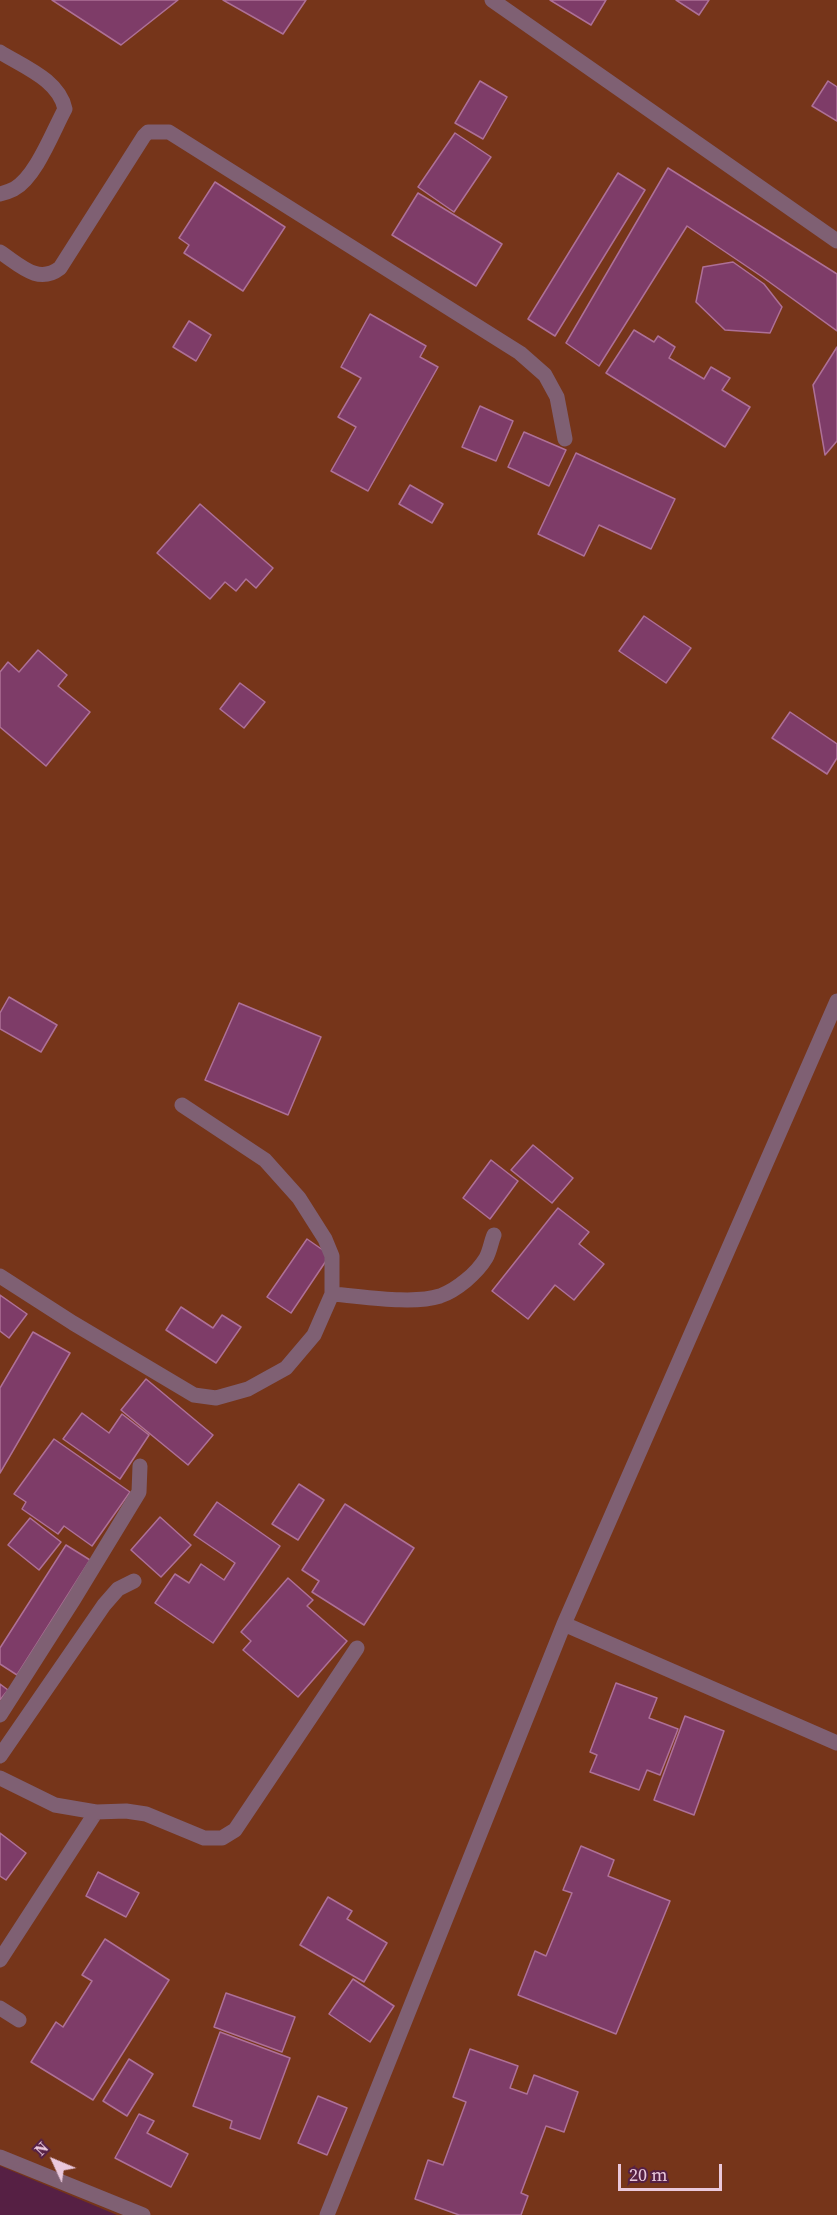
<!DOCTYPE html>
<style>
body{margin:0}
#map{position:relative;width:837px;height:2215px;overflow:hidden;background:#562044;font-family:"Source Serif 4",serif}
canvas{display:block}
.north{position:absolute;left:24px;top:2131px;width:60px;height:60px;-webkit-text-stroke:4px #562044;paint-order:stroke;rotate:314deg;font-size:16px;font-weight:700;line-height:24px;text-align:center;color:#eac8dc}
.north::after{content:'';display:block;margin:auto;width:21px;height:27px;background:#eac8dc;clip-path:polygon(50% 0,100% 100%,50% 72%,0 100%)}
.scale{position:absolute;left:618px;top:2164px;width:104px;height:27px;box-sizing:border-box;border:3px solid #eac8dc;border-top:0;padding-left:8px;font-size:18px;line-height:21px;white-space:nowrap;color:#eac8dc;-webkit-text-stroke:4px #562044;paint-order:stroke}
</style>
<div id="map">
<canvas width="837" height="2215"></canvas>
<div class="north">N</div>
<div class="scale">20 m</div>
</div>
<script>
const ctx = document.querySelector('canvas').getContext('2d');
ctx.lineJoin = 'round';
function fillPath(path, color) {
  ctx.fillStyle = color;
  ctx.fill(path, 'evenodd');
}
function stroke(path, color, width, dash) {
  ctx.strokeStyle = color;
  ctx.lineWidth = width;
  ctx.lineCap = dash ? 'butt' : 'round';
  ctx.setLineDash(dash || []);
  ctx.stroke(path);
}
fillPath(new Path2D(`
 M0,0H837V2215H117L0,2166Z`), '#76351a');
const building = new Path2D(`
 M52,0H178L121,45Z
 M223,0H306L283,34Z
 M550,0H606L591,25Z
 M676,0H709L699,15Z
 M480,81L507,97L483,139L455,123Z
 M828,81L837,87V121L812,106Z
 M455,133L491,157L454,212L418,187Z
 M668,168L837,274V331L761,276L687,226L599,366L566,343Z
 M618,173L645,190L555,336L528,319Z
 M215,182L285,227L243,291L184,253L189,245L179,238Z
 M418,193L502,244L476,286L392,235Z
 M733,262L764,284L782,307L770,333L725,330L696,302L703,267Z
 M370,314L426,346L420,357L438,367L368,491L331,471L356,427L338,417L361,378L341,367Z
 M189,321L211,335L196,361L173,347Z
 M634,330L654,342L658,336L675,347L669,358L704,379L711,367L730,378L722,390L750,407L725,447L606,373Z
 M837,347V441L825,455L813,385Z
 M480,406L513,421L496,461L462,447Z
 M524,432L566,450L549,486L508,467Z
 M576,453L675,499L651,549L599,525L584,556L538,534Z
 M410,485L443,504L432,523L399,504Z
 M200,504L273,568L256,588L246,579L236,591L225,582L210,599L157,553Z
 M644,616L691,648L666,683L619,651Z
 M38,650L67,675L58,686L90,712L46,766L0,727V672L8,662L19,672Z
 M240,683L265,702L244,728L220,709Z
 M790,712L837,744V758L827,774L772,738Z
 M9,997L57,1025L41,1052L0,1029V1013Z
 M239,1003L321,1037L288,1115L205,1080Z
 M533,1145L573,1178L552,1203L511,1170Z
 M491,1160L518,1181L490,1219L463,1198Z
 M558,1208L589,1232L579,1244L604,1264L574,1300L555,1285L528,1319L492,1291Z
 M307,1239L330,1255L291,1313L267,1297Z
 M0,1295L27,1314L9,1338L0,1331Z
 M181,1307L213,1328L222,1315L241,1327L216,1363L166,1330Z
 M33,1332L70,1353L0,1473V1388Z
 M146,1379L213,1435L188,1465L121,1410Z
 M82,1413L109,1433L122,1414L149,1435L120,1479L63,1439Z
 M54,1439L130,1492L92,1546L64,1526L58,1534L22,1509L26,1502L14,1494Z
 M299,1484L324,1500L298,1540L272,1524Z
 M217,1502L280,1546L213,1643L155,1603L175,1574L189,1583L201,1564L224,1580L235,1563L194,1535Z
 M345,1504L414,1548L364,1625L312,1592L319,1581L302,1570Z
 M160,1517L191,1545L161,1577L131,1550Z
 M30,1518L61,1542L39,1570L8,1545Z
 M66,1545L90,1560L17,1675L0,1664V1648Z
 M288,1578L313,1600L307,1606L347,1641L298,1697L243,1650L251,1641L241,1632Z
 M616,1683L657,1698L649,1718L678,1729L660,1775L647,1770L639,1790L590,1772L597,1755L590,1752Z
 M0,1684L8,1690L0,1700Z
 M685,1716L724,1731L694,1815L654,1800Z
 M0,1833L26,1853L6,1880L0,1876Z
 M581,1846L614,1860L608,1876L670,1901L616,2034L518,1995L535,1951L546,1956L572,1893L563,1890Z
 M98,1872L139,1893L126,1917L86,1896Z
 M328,1897L352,1911L347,1919L387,1943L364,1982L300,1945Z
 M105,1939L169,1980L93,2100L31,2062L56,2022L63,2027L92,1981L82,1975Z
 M353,1979L394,2006L370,2042L329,2014Z
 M226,1993L295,2017L282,2052L214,2027Z
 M220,2032L290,2058L260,2139L230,2128L232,2121L193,2106Z
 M470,2049L518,2066L510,2088L527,2094L534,2075L578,2092L564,2132L546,2126L521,2193L528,2196L521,2215H459L415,2199L428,2160L443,2165L466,2102L453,2097Z
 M129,2059L153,2074L127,2116L103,2101Z
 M318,2096L347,2108L327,2155L298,2143Z
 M139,2114L154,2121L147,2133L188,2154L171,2187L115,2158Z`);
fillPath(building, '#7e3c68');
stroke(building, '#ae7097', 1.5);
stroke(new Path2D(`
 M492,0L837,241
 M0,52C24,67 59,80 65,109C53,131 36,177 14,189C10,191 4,193 0,194
 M0,252C20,265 38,285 60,268L144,136L148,132H169L520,353L545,375L557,397L565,439
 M0,1276L73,1323L194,1395L216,1398L248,1389L286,1368L314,1335L332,1294V1256L325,1239L299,1198L265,1160L182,1105
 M332,1294C361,1296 412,1305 440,1296C457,1290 477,1273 486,1258C490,1251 491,1242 494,1235
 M564,1624L837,1743
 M0,1715L74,1599L139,1492L140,1466
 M0,1756L104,1605L118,1589L134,1581
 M0,1778L55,1805L96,1812L126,1811L146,1814L204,1838H222L235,1830L357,1648
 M0,1960L96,1812
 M0,2008L19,2020
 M0,2157L143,2215
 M327,2215L564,1624L837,1001`), '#7f6073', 15);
</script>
